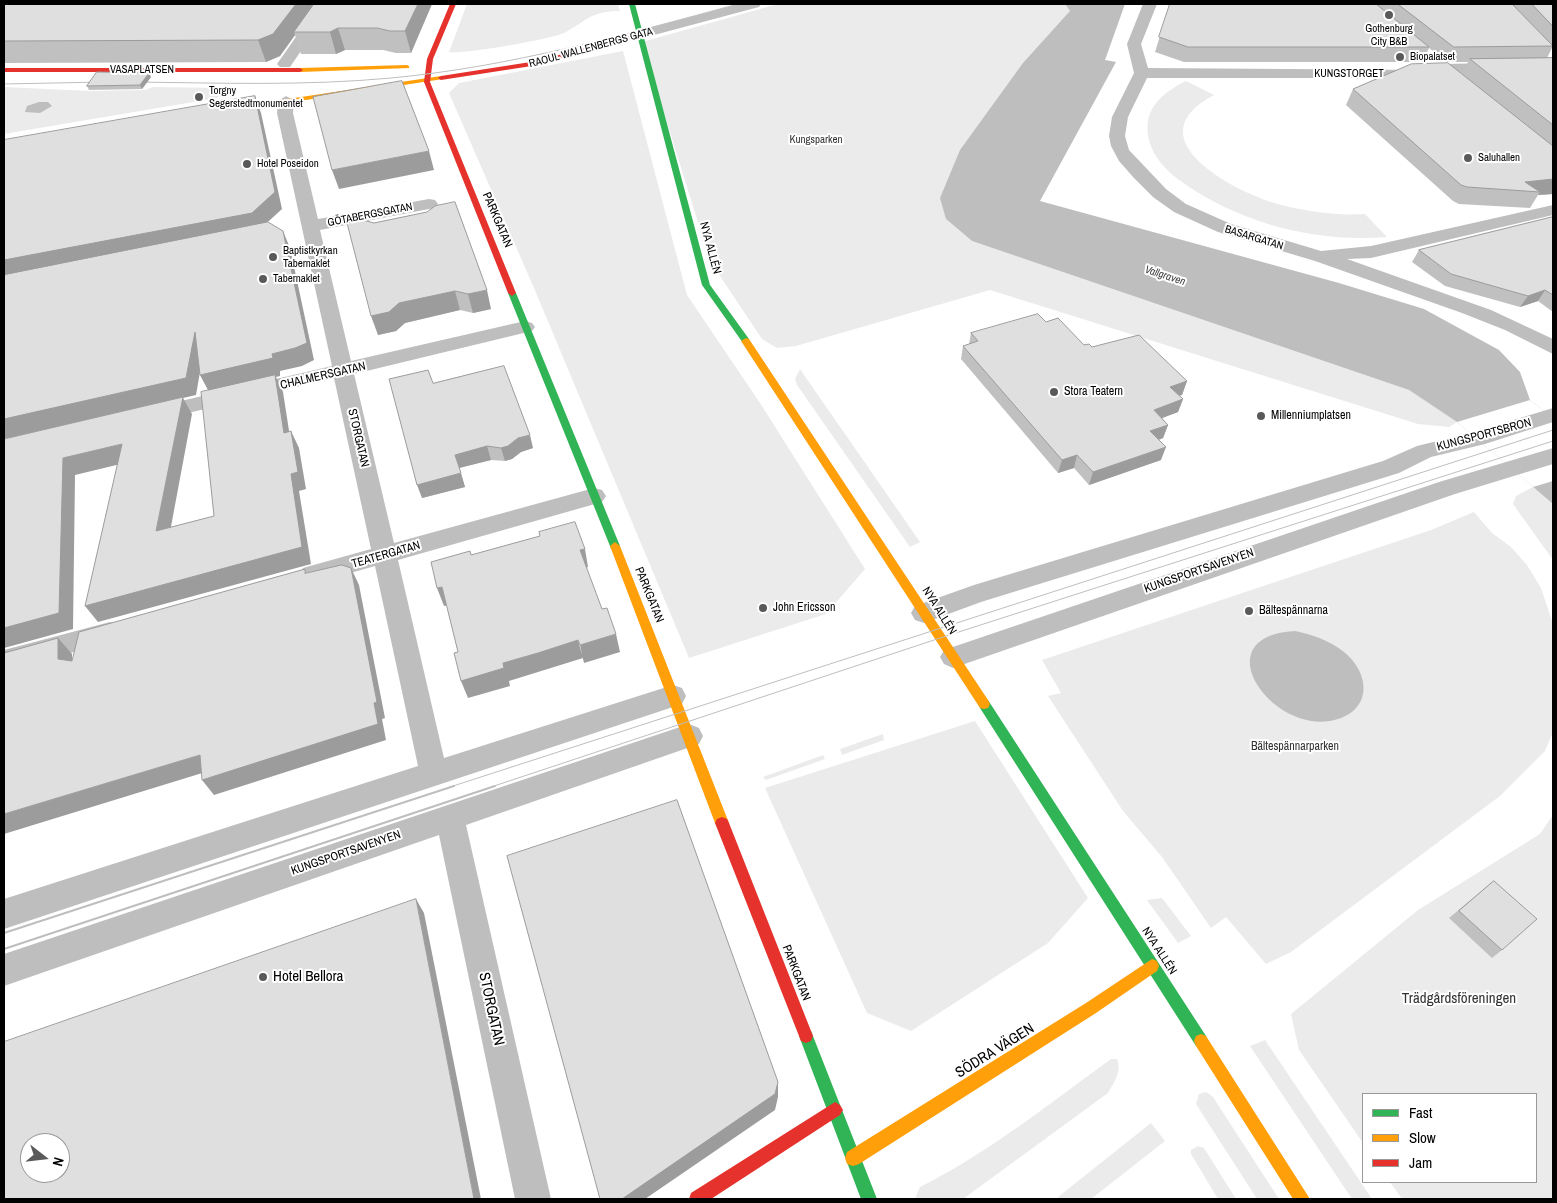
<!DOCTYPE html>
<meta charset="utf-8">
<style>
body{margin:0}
#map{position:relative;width:1557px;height:1203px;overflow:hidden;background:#fff;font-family:"Archivo Narrow",sans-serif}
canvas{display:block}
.frame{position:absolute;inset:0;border:5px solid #000;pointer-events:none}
.legend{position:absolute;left:1362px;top:1093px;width:175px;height:90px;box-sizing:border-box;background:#fff;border:1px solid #999;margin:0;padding:6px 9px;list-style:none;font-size:15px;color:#000}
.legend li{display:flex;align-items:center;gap:10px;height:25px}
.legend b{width:25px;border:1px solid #999}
.north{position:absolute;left:20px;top:1133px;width:50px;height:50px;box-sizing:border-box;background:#fff;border:1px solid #999;border-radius:50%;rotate:106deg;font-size:14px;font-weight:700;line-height:20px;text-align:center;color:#000}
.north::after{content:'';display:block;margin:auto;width:18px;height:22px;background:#595959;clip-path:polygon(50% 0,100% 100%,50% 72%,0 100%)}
</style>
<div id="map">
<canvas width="1557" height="1203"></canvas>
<div class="frame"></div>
<ul class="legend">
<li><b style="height:6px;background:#30b455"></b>Fast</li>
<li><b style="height:6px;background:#ff9f0a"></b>Slow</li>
<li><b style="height:6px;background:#e5322d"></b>Jam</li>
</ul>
<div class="north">N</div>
</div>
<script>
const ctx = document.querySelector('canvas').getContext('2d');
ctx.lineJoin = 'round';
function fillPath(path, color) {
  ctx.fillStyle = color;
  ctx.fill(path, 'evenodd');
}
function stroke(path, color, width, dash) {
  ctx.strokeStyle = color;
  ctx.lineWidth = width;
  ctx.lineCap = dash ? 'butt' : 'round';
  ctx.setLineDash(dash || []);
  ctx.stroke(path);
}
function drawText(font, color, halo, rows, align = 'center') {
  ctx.font = font + ' "Archivo Narrow",sans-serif';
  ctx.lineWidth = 4;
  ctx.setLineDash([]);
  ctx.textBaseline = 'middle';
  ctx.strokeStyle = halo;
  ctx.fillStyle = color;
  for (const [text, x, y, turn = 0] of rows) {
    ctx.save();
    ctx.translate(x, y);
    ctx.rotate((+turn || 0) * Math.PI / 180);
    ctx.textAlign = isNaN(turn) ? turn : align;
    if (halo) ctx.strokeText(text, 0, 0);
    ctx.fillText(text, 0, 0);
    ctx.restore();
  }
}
fillPath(new Path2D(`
 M467,4H618L620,11C590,11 587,21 564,33C552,39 461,55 449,52Z
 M778,4H1065L1070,11L946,219L972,241L1409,390L1457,422L1449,427L1418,424L990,290L796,346L777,348L762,339L710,261L642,42Z
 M623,51L687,295L760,403L865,569L826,614L689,658L534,288L449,93L459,83Z
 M1186,81L1214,95C1134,137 1229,189 1274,203C1303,211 1334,216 1365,214L1387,237C1318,243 1242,224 1185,184C1168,173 1151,156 1148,135C1144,107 1164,92 1186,81Z
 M4,87L90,91L145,90L153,87L225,88L223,93L217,98L4,134Z
 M800,369L802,372L920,542L910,547L797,385L795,379Z
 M1533,487L1553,504V560L1513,504L1516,496Z
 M1474,512L1492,533L1511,547L1527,565L1541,588L1553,624V732L1545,751L1500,796L1291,952L1266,964L1226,917L1211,928L1162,857L1123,811L1048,696L1061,693L1042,660L1431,530Z
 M975,721L1088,898L1048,943L911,1031L867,1013L765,788Z
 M883,734L884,740L842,755L840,749Z
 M823,755L825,759L766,780L763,777Z
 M1553,815V1199H1402L1390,1182H1536V1094H1363V1143L1299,1050L1291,1014L1418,910L1540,834Z
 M1162,898L1191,936L1178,943L1147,900Z
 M1265,1040L1372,1199H1352L1250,1046Z
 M1111,1059H1117C1122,1072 1114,1082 1108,1093L963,1199H915L920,1187C988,1153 1049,1104 1111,1059Z
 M1206,1092L1213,1097L1279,1199H1257L1196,1104L1199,1094Z
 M1151,1123L1165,1141L1091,1199H1059L1058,1197Z
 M1198,1146L1204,1148L1236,1199H1218L1191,1154V1150Z`), '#ebebeb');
fillPath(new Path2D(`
 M1065,4H1125L1105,60L1116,62L1040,201L1339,283L1424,309L1499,350L1520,372L1530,400L1553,418V504L1457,422L1409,390L972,241L946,219L940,198L960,150L1023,63L1070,11Z
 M39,102H48L52,106L40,113L25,112L27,106Z
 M1295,631C1313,635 1329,640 1344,652C1373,676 1371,714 1330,721C1269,731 1204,636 1295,631Z`), '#bebebe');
fillPath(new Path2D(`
 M1530,400L1553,418V481L1533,487L1457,422Z`), '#fff');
fillPath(new Path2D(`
 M319,4H333L290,67H280L277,64Z
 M739,4H761L759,7L639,39L632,35L634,32Z
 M1143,4H1157L1141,44L1148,68L1428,70L1431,73L1428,76L1423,78H1147L1128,117L1125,136L1129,150L1166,189L1186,204L1231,224L1321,251L1371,246L1553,205V215L1371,258L1347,259L1491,310L1553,339V354L1505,330L1462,313L1315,261L1218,232L1174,212L1153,197L1134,178L1119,161L1111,146L1109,136L1112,117L1134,73L1127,44Z
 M1553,62V72L1442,74L1434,69L1442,64Z
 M286,96L294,101L293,113L318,219L429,199L435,200L438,204L435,208L429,209L320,230L351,361L525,321L532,323L535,327L532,331L354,374L394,543L594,488L602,490L606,496L602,502L398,560L444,758L673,685L682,688L686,696L682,704L673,707L4,929V899L418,766L375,566L312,584L303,582L300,575L303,568L371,549L334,378L155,421L147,419L144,414L147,409L155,407L332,366L277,113L278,101Z
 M1553,408V422L1485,444L1431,457L1399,473L981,602L924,623L915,620L911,613L915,606L974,585L1383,461L1417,446L1474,432Z
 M1553,448V464L1455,494L953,668L944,664L940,657L944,650L1439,482Z
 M110,622L119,625L123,632L119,639L4,672V650Z
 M689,724L699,728L703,736L699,744L466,825L551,1199H515L439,835L4,986V954Z`), '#bebebe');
fillPath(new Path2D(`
 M629,4H635L710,285L749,339V343H743L702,285Z
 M512,290L516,293L620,546L619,549H611L610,546L508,293Z
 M984,699L988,700L1206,1036L1208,1041L1206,1046L1201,1048L1196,1046L980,708L978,704L980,700Z
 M806,1029L811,1031L877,1199H861L799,1036L801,1031Z`), '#30b455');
fillPath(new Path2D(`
 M407,65L409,66V68L300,72L297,70L300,68Z
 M441,76L444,78L443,79L221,113L217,111L221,109Z
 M746,338L749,339L988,700L990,704L988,708L984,709L980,708L741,341Z
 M615,542L620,546L729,823L727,827L722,829L717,827L715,823L610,546Z
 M1152,959L1157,961L1159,966L1157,971L1096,1013L859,1164L853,1166L847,1164L845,1158L847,1152L1086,1003Z
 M1201,1034L1206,1036L1310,1199H1293L1196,1046L1194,1041L1196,1036Z`), '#ff9f0a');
fillPath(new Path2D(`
 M450,4H456L433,59L430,82L516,293L512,296L508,293L424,82L427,59Z
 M639,33L642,35L641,36L538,65L441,80L438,78L441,76L537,61Z
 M4,68H300L303,70L300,72H4Z
 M722,817L727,819L729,823L813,1036L811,1041L806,1043L801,1041L799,1036L715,823L717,819Z
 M835,1102L840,1105L843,1110L840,1115L711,1199H689L691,1193Z`), '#e5322d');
stroke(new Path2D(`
 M134,82C220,83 306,86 391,78C509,67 624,35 738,4
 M4,84L104,82
 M450,787L1553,430
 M491,787L940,638L1553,441`), '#bebebe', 1);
stroke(new Path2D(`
 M4,933L454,786
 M4,949L495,786`), '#bebebe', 2);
fillPath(new Path2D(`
 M4,4H432L411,53H396L383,50H345L336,54H301L295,35L280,56L266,62L4,63V65Z
 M1170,4H1553V49L1552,48L1547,58H1553V194L1538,195L1530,208L1459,204L1453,201L1346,105L1353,89L1462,74L1468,62H1447L1429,48L1422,62H1184L1155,52Z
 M151,77L142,89L89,90L87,86Z
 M1553,217V312L1538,301L1520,307L1445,286L1412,262L1419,250Z
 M363,220L491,309L473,313L460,310L405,323L396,331L378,335Z
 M1046,322L1084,345L1187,381L1182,395H1179L1183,399L1178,412L1162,418L1168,425L1163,438L1159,440L1161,460L1089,485L1074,468L1058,473L961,359L963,346L969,344L971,333Z
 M433,383L533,448L521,452L512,459L505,461L491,460L459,468L465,487L422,498Z
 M1494,881L1502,950L1492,958L1449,918Z`), '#c0c0c0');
fillPath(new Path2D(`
 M296,4H318L294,32L295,35L280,56L266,62L258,40Z
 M418,4H432L411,53L405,31Z
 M338,28L345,50L336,54L330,32Z
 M149,73L151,77L142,89L140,85Z
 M255,96L261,113L282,209L259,230L4,279V260Z
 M429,151L434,170L339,189L332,170Z
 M1553,179V194L1538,195L1540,192L1525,182Z
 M283,231L290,248L314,360L302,366L280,371V376L276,377L283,392L292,450L209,392L200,375L272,354Z
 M487,290L491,309L473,313L468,294Z
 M1545,290L1538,301L1520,307L1528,296Z
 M455,291L460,310L405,323L396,331L378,335L371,316L399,303Z
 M195,332L204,349L196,395L183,398L192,414L167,548L156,531L182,398L4,439V419Z
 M1187,381L1182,395L1165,400L1170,387Z
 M1183,399L1178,412L1149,423L1154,410Z
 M1168,425L1163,438L1146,444L1150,431Z
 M291,431L299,448L306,489L299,491L311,564L98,622L85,606L291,474Z
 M530,435L533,448L521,452L512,459L505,461L501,448L518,438Z
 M122,444L133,461L75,475L73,629L4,648V628L63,458Z
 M487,446L491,460L459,468L455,455Z
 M1166,447L1161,460L1089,485L1093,472Z
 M1077,455L1074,468L1058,473L1062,460Z
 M461,473L465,487L422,498L417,485Z
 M585,549L588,567L584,569L580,550Z
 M351,568L359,585L385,718L382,719L386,740L214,795L202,780L374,703Z
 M442,587L449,605L444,606L437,588Z
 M616,634L620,652L584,663L580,645Z
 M58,638L72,654V676L58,659Z
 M578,640L583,658L509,681L510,686L468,698L461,681L503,663Z
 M200,755L212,770L4,834V814Z
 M416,899L424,913L481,1199H474Z
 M778,1082V1097L775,1110L645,1199H622Z`), '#9c9c9c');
const building = new Path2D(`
 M4,4H296L273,34L258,40L4,41Z
 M314,4H418L405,31H390L377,28H338L330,32H294Z
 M1170,4H1376L1429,47H1188L1159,37Z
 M1398,4H1512L1553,46L1454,47Z
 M1532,4H1553V26Z
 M1553,58V125L1470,59Z
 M1448,63L1553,146V179L1525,182L1540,192L1467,187L1461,185L1353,89L1411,64Z
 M97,72L149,73L140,85L87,86Z
 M402,81L429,151L332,170L313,97Z
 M255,96L275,192L252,213L4,260V140Z
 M455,202L487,290L468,294L455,291L399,303L389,312L371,316L347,223L363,220L374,223L427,212L435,206Z
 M1553,217V295L1545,290L1528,296L1451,274L1419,250Z
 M268,222L283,231L307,343L295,348L272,354L273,358L200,375L195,332L186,378L4,419V275Z
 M1038,314L1046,322L1058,318L1084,345L1089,344L1092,347L1139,335L1187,381L1170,387L1183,399L1154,410L1168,425L1150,431L1166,447L1093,472L1077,455L1062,460L963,346L978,341L971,333Z
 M504,366L530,435L518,438L508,446L501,448L487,446L455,455L461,473L417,485L389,379L428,370L433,383Z
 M275,375L284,433L291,431L298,472L291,474L302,547L85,606L122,444L63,458L59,613L4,628V439L183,397L156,531L214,516L201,392Z
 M575,522L585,549L580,550L602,609L607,608L616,634L580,645L578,640L538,653L503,663L504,668L461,681L454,653L458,652L442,587L437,588L431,562L470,551L471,555L540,536L539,532Z
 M342,565L351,568L377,702L374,703L378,724L202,780L200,755L4,814V653L58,638V659L72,661L79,632L305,569V573Z
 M677,800L778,1082L775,1094L622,1199H600L507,856Z
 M1494,881L1537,919L1502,950L1459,911Z
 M416,899L474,1199H4V1042ZM30,1143H60V1173H30Z`);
fillPath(building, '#dfdfdf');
stroke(building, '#9c9c9c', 1);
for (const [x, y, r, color] of [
 [1389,15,5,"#595959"],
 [1400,57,5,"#595959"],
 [199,97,5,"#595959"],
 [1468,158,5,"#595959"],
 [247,164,5,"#595959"],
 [273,257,5,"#595959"],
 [263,279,5,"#595959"],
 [1054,392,5,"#595959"],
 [1261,416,5,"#595959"],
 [763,608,5,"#595959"],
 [1249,611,5,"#595959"],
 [263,977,5,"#595959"]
]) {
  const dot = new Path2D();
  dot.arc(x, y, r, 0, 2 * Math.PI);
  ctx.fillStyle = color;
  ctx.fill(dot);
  stroke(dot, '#fff', 2);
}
drawText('11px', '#000', '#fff', [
 ["Gothenburg",1389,29,"center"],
 ["City B&B",1389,42,"center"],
 ["Biopalatset",1410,57],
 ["Torgny",209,91],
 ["Segerstedtmonumentet",209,104],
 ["Saluhallen",1478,158],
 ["Hotel Poseidon",257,164],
 ["Baptistkyrkan",283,251],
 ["Tabernaklet",283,264],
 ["Tabernaklet",273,279]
], 'left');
drawText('11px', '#000', '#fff', [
 ["RAOUL WALLENBERGS GATA",591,48,-15],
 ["VASAPLATSEN",142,70],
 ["KUNGSTORGET",1349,74],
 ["GÖTABERGSGATAN",370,215,-11],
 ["BASARGATAN",1254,238,17]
]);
drawText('11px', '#323232', '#fff', [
 ["Kungsparken",816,140]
]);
drawText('italic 11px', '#434343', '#fff', [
 ["Vallgraven",1165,276,18]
]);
drawText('12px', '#000', '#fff', [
 ["PARKGATAN",497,220,67],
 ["NYA ALLÉN",710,248,75],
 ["CHALMERSGATAN",323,376,-13],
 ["KUNGSPORTSBRON",1484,435,-15],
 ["STORGATAN",358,438,77],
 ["TEATERGATAN",386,555,-16],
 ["KUNGSPORTSAVENYEN",1199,571,-19],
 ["PARKGATAN",649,595,68],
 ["NYA ALLÉN",939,611,58],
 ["KUNGSPORTSAVENYEN",346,853,-19],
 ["NYA ALLÉN",1159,951,57],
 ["PARKGATAN",796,973,69]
]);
drawText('12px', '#000', '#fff', [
 ["Stora Teatern",1064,392],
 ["Millenniumplatsen",1271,416],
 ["John Ericsson",773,608],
 ["Bältespännarna",1259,611]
], 'left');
drawText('12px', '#323232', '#fff', [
 ["Bältespännarparken",1295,747]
]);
drawText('15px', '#000', '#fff', [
 ["Hotel Bellora",273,977]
], 'left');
drawText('15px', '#323232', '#fff', [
 ["Trädgårdsföreningen",1459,999]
]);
drawText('15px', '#000', '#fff', [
 ["STORGATAN",491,1009,78],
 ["SÖDRA VÄGEN",995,1051,-32]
]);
</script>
